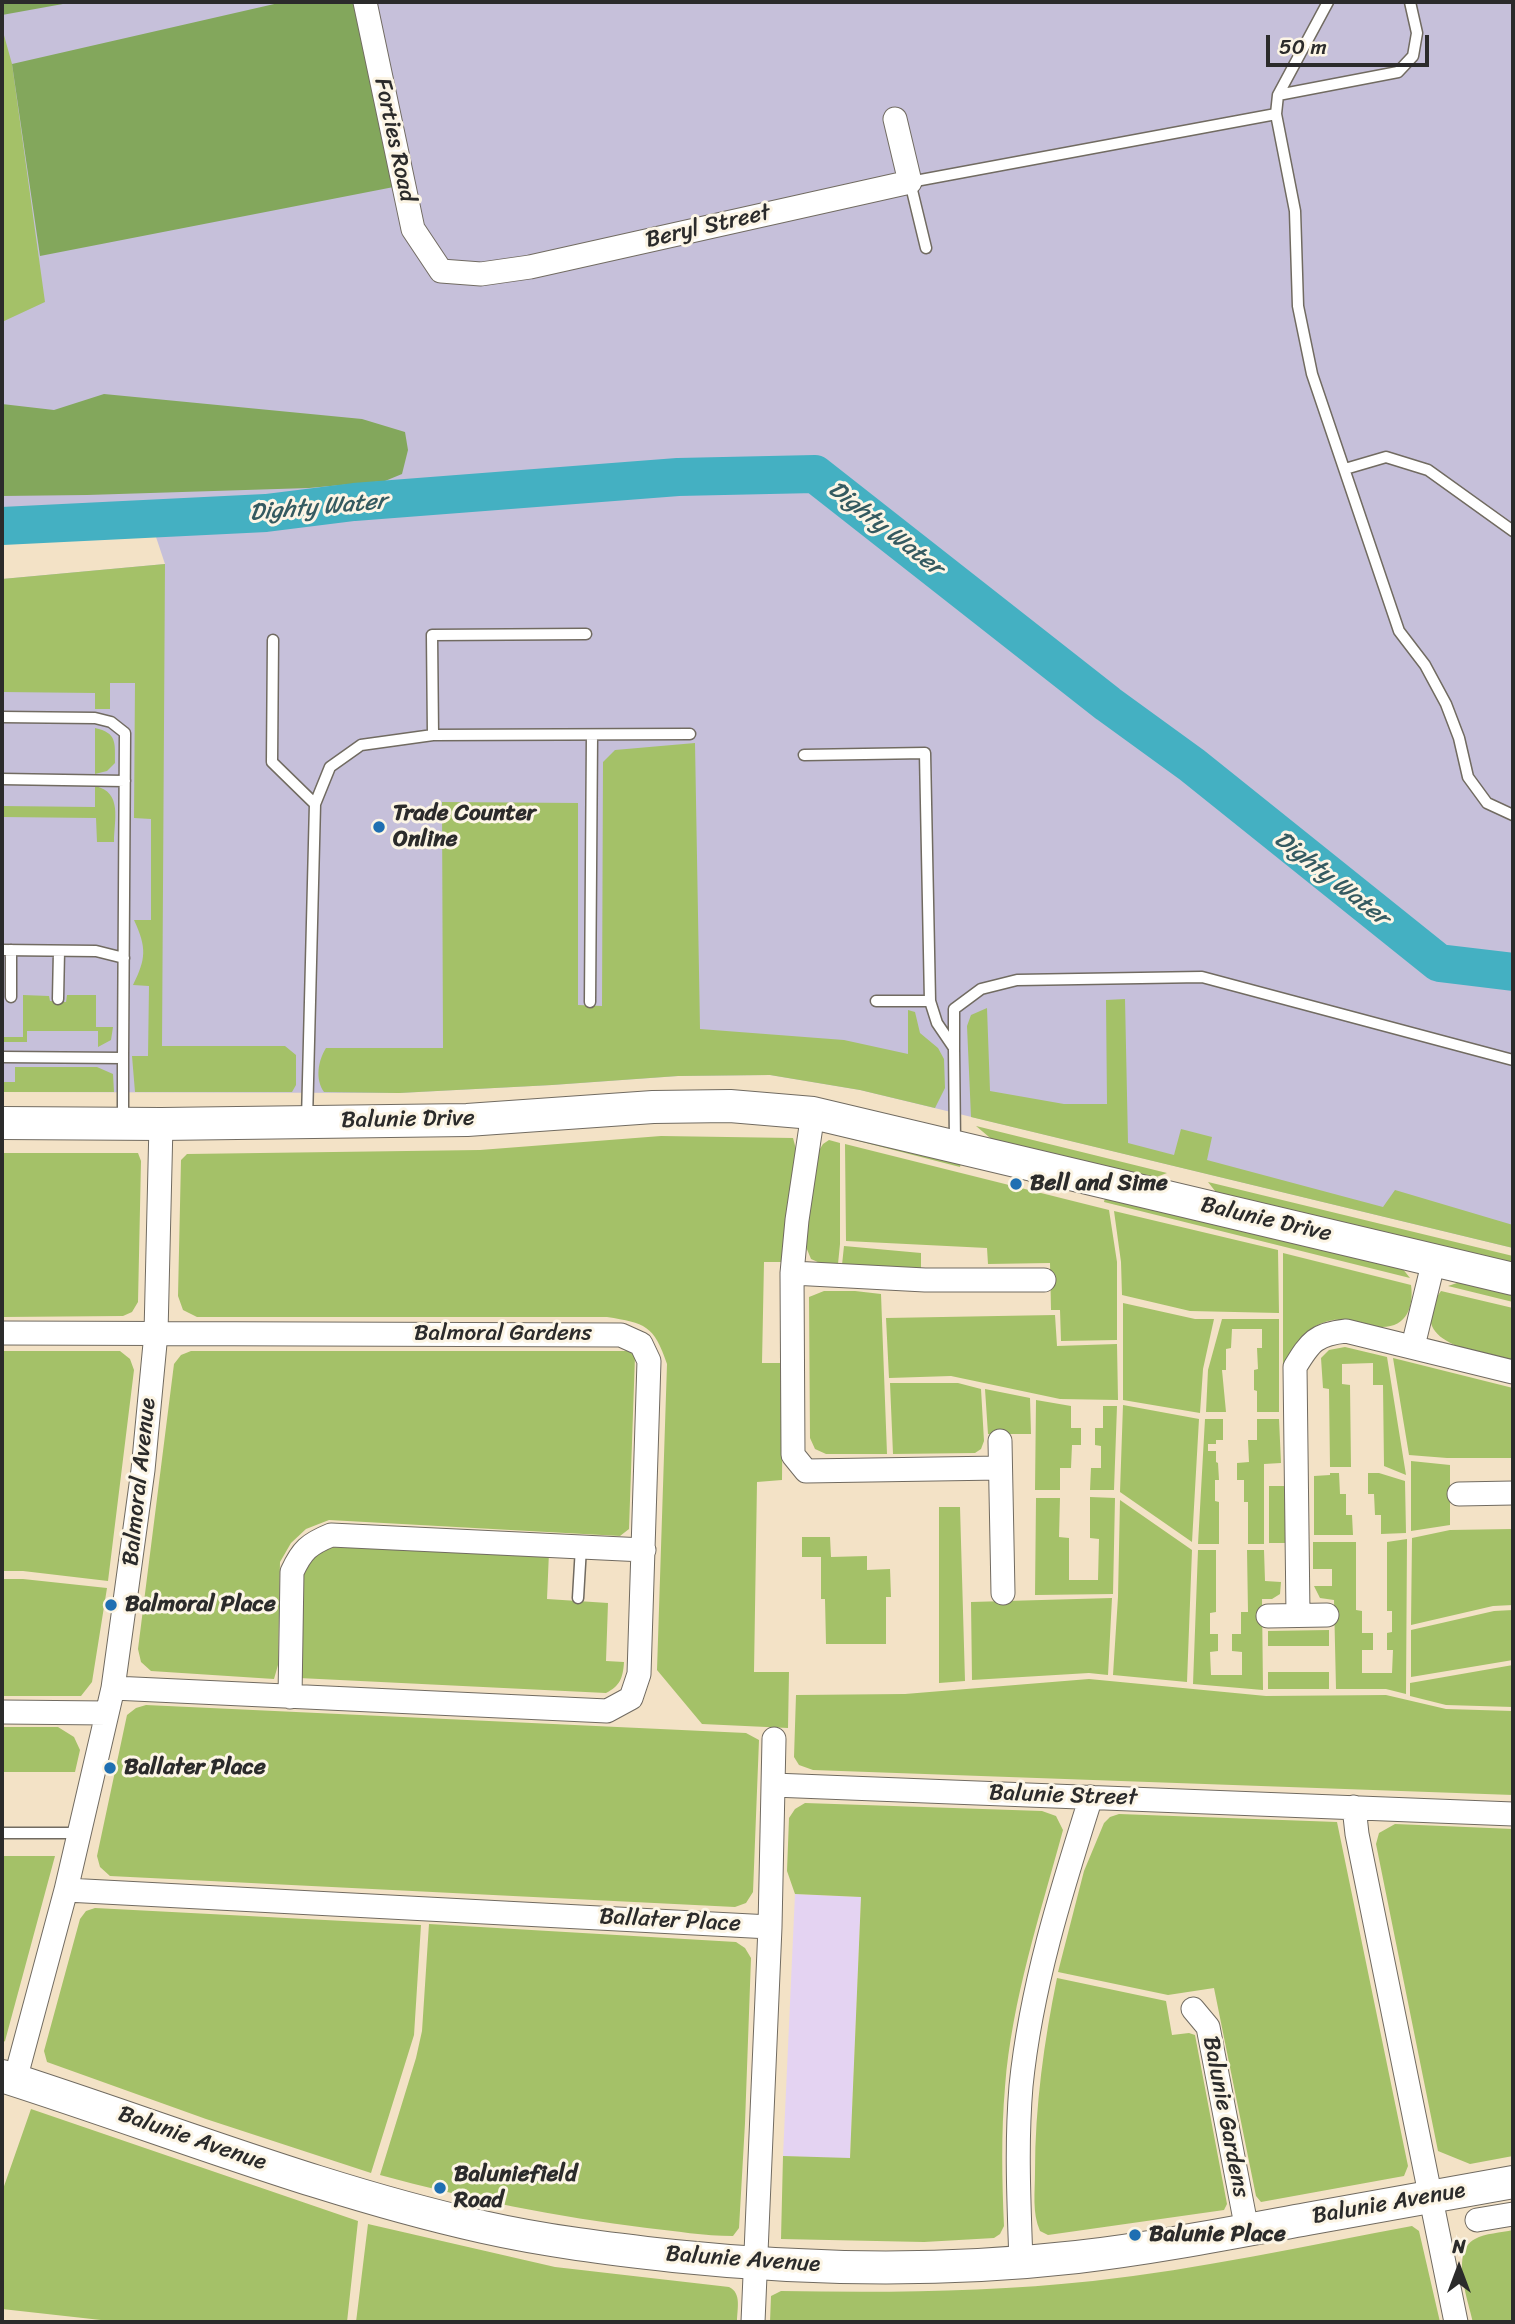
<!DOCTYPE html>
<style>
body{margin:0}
#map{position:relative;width:1515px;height:2324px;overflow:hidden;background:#f3e2c6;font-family:Sriracha,sans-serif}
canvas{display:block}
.frame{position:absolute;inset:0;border:4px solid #2b2b2b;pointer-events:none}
.north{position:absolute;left:1424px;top:2233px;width:70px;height:70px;-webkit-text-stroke:5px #fcf5e5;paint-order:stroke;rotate:0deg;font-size:19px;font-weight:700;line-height:28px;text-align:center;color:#2b2b2b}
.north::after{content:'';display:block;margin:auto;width:24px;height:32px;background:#2b2b2b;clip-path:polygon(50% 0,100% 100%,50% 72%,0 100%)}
.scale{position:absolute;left:1266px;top:35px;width:163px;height:32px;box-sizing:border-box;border:4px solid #2b2b2b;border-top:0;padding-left:9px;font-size:21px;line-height:24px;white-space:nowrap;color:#2b2b2b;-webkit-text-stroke:5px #fcf5e5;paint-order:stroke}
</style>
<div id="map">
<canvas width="1515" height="2324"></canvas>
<div class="frame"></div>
<div class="north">N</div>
<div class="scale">50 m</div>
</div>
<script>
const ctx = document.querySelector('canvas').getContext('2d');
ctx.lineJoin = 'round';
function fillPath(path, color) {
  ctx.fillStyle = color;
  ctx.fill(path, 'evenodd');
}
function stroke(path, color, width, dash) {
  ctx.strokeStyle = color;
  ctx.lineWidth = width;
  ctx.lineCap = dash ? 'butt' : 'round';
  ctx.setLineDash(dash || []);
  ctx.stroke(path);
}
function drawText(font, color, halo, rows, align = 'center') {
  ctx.font = font + ' Sriracha,sans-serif';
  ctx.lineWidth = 6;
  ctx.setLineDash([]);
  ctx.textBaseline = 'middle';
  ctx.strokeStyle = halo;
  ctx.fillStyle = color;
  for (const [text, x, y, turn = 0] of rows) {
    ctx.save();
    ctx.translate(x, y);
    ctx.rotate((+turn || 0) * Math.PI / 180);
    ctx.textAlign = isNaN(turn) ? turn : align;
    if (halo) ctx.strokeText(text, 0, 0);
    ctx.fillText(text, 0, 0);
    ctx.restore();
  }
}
fillPath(new Path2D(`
 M795,1894L861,1897L850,2159L783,2156Z`), '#e4d3f2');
fillPath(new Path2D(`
 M2,2H1513V1248L860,1090L770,1075L678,1076L552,1085L399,1093L2,1092V579L165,564L150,519L2,526Z`), '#c6c0da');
fillPath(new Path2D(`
 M2,28L12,64L45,302L2,322Z
 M165,564L162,1046H285L296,1055V1085L292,1092H135L132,1056H148L149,986L133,985C146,959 147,948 134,920H151V819L134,818L135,683H110V709H95V693L2,692V579Z
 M95,728C117,733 115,742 115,763L107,771L95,774Z
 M695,743L700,1029L844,1040L908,1054V1010L915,1012L920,1033L938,1048L944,1059L945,1088L935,1108L860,1090L770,1075L678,1076L552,1085L399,1093L324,1092C315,1079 318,1061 326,1048H443L442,802L578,803V1005L602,1006L603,762L615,750Z
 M95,786C123,792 114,820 114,842H97L96,818L2,817V806L95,807Z
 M23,995L49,996L50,1001L66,1002L67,995H96V1027H113L111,1040L98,1047V1031H27V1042H2V1037H23Z
 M1125,999L1128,1143L1174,1155L1181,1129L1212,1137L1207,1160L1383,1207L1395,1190L1513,1225V1248L971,1117L967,1026L971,1015L987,1008L990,1091L1064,1104H1107L1106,1000Z
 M15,1067H97L113,1074L114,1092H2V1082H15Z
 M976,1126L1167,1173L1151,1179L995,1142Z
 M850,1131L962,1159L960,1167L835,1135Z
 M661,1136L793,1138L797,1153L782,1262H764L762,1363H783L782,1480L757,1482L754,1672H789L788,1728L702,1724L657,1670L667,1364C654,1325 645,1323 607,1317H197L183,1310L178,1296L181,1160L187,1154L480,1150Z
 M829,1140L840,1143V1244L838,1264L820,1263L811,1259L804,1242L818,1152L823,1144Z
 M845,1144L1109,1210L1117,1262V1340L1061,1341L1060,1310H1051L1050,1263L988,1264L987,1248L846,1241Z
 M2,1153H138L141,1161L138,1302L132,1312L123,1316L2,1317Z
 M1208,1182L1513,1256V1266L1219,1196Z
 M1106,1193L1402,1268L1410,1278L1104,1202Z
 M1114,1211L1278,1250L1279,1313L1190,1311L1122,1295L1121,1262Z
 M844,1246L921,1253V1269L842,1265Z
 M1283,1253L1411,1285C1414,1306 1407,1327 1382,1327C1368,1328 1354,1320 1339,1320C1333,1319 1324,1322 1318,1325C1300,1333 1292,1350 1283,1366Z
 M1466,1280L1513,1291V1302L1448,1286Z
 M824,1291H855L881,1294L887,1454H826L815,1449L810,1438L809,1297Z
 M1441,1291L1513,1308V1361C1479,1352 1402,1344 1441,1291Z
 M1123,1303L1195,1319H1214L1203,1369L1200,1413L1123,1400Z
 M1055,1315L1057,1346L1117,1344L1118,1400L1060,1399L951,1376L889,1378L886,1318Z
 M1222,1319H1279V1412H1257V1391L1254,1390V1370L1258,1369L1257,1348H1262V1329H1232L1231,1348L1226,1349V1370H1222L1226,1412H1206L1208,1370Z
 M1345,1347L1387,1357L1406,1475L1384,1466L1383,1385H1373V1363L1342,1364V1384L1350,1385L1351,1467H1330L1329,1389L1323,1388L1321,1358L1329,1350Z
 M2,1351H120L130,1359L134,1370L108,1581L23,1571H2Z
 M191,1351H629L635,1356L629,1529L620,1536L329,1520L306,1529L291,1543L280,1562L278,1665L274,1679L151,1671L141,1662L138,1649L174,1364L181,1355Z
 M1393,1358L1513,1388V1458H1447L1409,1455Z
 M890,1383H958L981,1389L984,1441L981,1449L975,1453L893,1454Z
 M985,1389L1030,1398L1031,1434H988Z
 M1036,1400L1071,1406V1428H1081V1445H1072L1071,1468H1060V1490H1035Z
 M1123,1405L1199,1419L1192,1542L1120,1492Z
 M1103,1406H1117L1114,1490H1090L1091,1468H1101V1446L1095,1445V1428H1103Z
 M1205,1419H1223V1440H1216V1444H1208V1451H1216V1462L1218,1463L1219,1480H1215V1501L1219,1502V1544H1198Z
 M1257,1419H1279L1281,1463L1264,1464V1544H1248V1502H1244V1480H1237V1463L1249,1462L1248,1440H1257Z
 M1411,1461L1450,1465V1525L1411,1531Z
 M1330,1473H1339L1340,1494H1346V1515H1352L1353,1535H1314V1476L1330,1475Z
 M1368,1473H1379L1405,1481L1406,1533L1381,1534V1515H1375L1374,1494H1368Z
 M1269,1486H1286V1543H1269Z
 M1090,1497L1115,1498L1113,1594L1035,1595L1036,1498H1060L1059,1537L1069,1538V1580H1098L1099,1539L1090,1538Z
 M1120,1500L1192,1550L1187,1682L1113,1675L1118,1597Z
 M939,1507H960L965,1681L939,1683Z
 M1513,1529V1605L1493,1606L1411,1625L1412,1538L1450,1530Z
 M802,1537H830L831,1557L867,1556V1570L890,1569L891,1597H886V1644H826L825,1599H821V1557H802Z
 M1407,1539L1406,1694L1386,1689H1336L1334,1600L1320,1598L1314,1586H1332V1569H1313V1542H1356V1610L1362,1611V1633H1373V1650H1362V1673H1392L1393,1650H1387V1633L1392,1632V1611H1387V1542Z
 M326,1547L549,1552L547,1599L608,1603L606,1661L624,1662C623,1678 620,1686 606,1693L299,1678L301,1570L310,1556Z
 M1198,1550H1216V1612L1210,1613V1634H1218V1651L1210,1652L1211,1675H1242V1652L1232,1651V1634H1241V1612H1248L1247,1550H1264L1265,1581L1281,1582L1280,1594L1272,1599H1262L1263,1690L1193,1684Z
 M2,1579H23L107,1588L92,1682L81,1696H2Z
 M1112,1598L1108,1675L1089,1673L972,1680L971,1602Z
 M1513,1610V1660L1411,1677V1630L1494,1611Z
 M1329,1630V1646H1268V1631Z
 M1513,1665V1707L1446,1705L1410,1696V1683Z
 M1268,1672H1329V1689H1268Z
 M1089,1679L1266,1696L1386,1695L1446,1709L1513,1711V1795L813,1770L799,1765L794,1757L796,1695L905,1694Z
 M146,1705L746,1733L759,1740L753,1892L746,1903L735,1907L110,1876L100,1867L97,1856L127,1715L136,1708Z
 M2,1727H58L74,1737L80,1750L75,1772H2Z
 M805,1803L1042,1811L1056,1816L1063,1830C1040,1915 1012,1999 1005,2087C1001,2133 1002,2180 1004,2226L1000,2234L994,2238L924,2242L781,2239L783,2156L850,2158L861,1897L795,1894L787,1871L789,1818L795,1809Z
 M1119,1814L1337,1822L1408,2166L1404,2176L1261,2202L1256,2196L1214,1988L1168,1995L1058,1972L1084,1871L1104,1823L1110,1817Z
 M1395,1824L1513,1829V2156L1470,2164L1438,2151L1376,1844L1379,1833Z
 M2,1856H55L5,2041L2,2043Z
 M95,1908L421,1925L414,2035L371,2173L206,2119L47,2062L44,2051L80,1919L86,1911Z
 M429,1924L736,1942L745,1948L751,1958L745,2123L739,2228L733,2236C704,2236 676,2231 647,2228C557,2217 468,2199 380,2175L416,2058L422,2031Z
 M1057,1978L1166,2001L1172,2035L1189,2033L1195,2035L1227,2204L1224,2210L1048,2235L1040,2231C1032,2213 1035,2192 1035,2172C1035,2106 1044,2042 1057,1978Z
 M31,2109L358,2221L347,2322H119L2,2309V2192Z
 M368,2224L555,2267L729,2287C742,2293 737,2309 737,2322H356Z
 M1412,2226L1419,2231L1440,2322H770L771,2296L781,2291C885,2293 989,2292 1093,2281C1200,2269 1306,2246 1412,2226Z
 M1513,2230V2322H1473C1468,2299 1450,2252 1475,2239C1485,2233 1501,2233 1513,2230Z`), '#a4c168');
fillPath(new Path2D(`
 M2,2H74L2,15Z
 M283,2H365L404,185L40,256L12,64Z
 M104,394L362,419L405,432L408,450L402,474L385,481L309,488L87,495L2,496V404L54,410Z`), '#83a75c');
stroke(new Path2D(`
 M2,526L266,513L354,502L678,477L815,474L1108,704L1192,765L1439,963L1513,972`), '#44b0c2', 38);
const lane = new Path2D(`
 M1328,2L1278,95L1276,114L1295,211L1298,306L1312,374L1399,631L1425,665L1446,704L1459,738L1468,777L1487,803L1513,815
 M1278,95L1398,72L1413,56L1417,33L1410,2
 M926,248L910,182L1276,114
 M1345,469L1386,457L1428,470L1513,531
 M273,640L272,762L315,804
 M2,717L95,718L111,722L125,733L123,1058L2,1057
 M433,735L432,635L586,634
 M804,755L925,753L930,1001L937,1023L954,1048L955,1143
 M2,779L125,781
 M2,950L96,951L124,958
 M11,997V950
 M58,999L59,951
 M876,1001H930
 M590,1002L592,735
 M954,1048V1009L981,989L1017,980L1202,977L1513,1060
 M123,1058V1122
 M307,1120L315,804L330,767L361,745L433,735L690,734
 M578,1598L581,1547
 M2,1833H79`);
const street = new Path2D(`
 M365,2L413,229L441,271L481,274L530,267L910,182L895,119
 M813,1113L797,1220L792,1273L793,1455L806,1471L1000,1468
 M792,1273L925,1280H1044
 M2,1333L621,1335L641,1344L649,1361L639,1674L631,1698L607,1711L113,1688
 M1413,1346L1434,1260
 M1000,1441L1003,1593
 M1459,1494L1513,1493
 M1298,1615L1295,1367C1310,1342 1316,1334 1346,1331L1513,1372
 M1268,1616L1327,1615
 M290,1697L292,1572C302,1550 309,1544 331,1535L644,1550
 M2,1712L107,1713
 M773,1785L1513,1814
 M1354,1807L1357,1834L1456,2322
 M66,1890L770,1927
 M1193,2009L1208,2027L1247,2230
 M15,2080L66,1890L113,1688L143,1470L156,1333L161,1124
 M1477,2220L1513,2214
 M1021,2262C1019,2204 1016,2145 1021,2086C1031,1987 1061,1892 1091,1797
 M753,2322L770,1927L774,1739`);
const secondary = new Path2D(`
 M2,1123L161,1124L467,1120L653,1107L730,1106L813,1113L1513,1279
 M2,2076C162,2127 318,2190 483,2227C545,2241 611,2249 674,2256C808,2270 943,2272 1077,2257C1154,2248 1231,2233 1307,2219C1376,2206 1445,2194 1513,2182`);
stroke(lane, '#716b61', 13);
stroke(street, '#716b61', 25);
stroke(secondary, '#716b61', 34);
stroke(lane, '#fff', 10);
stroke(street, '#fff', 23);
stroke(secondary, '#fff', 32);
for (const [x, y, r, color] of [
 [379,827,7,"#1f6fb2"],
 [1016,1184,7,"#1f6fb2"],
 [111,1605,7,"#1f6fb2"],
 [110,1768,7,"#1f6fb2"],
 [440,2188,7,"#1f6fb2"],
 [1135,2235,7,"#1f6fb2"]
]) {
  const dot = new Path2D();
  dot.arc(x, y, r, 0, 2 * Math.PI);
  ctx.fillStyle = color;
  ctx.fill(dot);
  stroke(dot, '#fcf5e5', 2.5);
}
drawText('23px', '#2b2b2b', '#fcf5e5', [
 ["Forties Road",394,140,78],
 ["Beryl Street",708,227,-13],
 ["Balunie Drive",408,1120,-1],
 ["Balunie Drive",1266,1220,13],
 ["Balmoral Gardens",503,1334],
 ["Balmoral Avenue",140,1482,-84],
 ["Balunie Street",1063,1796,2],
 ["Ballater Place",670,1921,3],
 ["Balunie Gardens",1225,2117,79],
 ["Balunie Avenue",192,2139,19],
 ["Balunie Avenue",1389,2204,-10],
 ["Balunie Avenue",743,2260,4]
]);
drawText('bold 23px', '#2b2b2b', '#fcf5e5', [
 ["Trade Counter",393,814],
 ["Online",393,840],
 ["Bell and Sime",1030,1184],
 ["Balmoral Place",125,1605],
 ["Ballater Place",124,1768],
 ["Baluniefield",454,2175],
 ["Road",454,2201],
 ["Balunie Place",1149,2235]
], 'left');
drawText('italic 24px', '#345a60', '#fcf5e5', [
 ["Dighty Water",318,508,-5],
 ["Dighty Water",885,529,38],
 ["Dighty Water",1331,879,38]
]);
</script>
